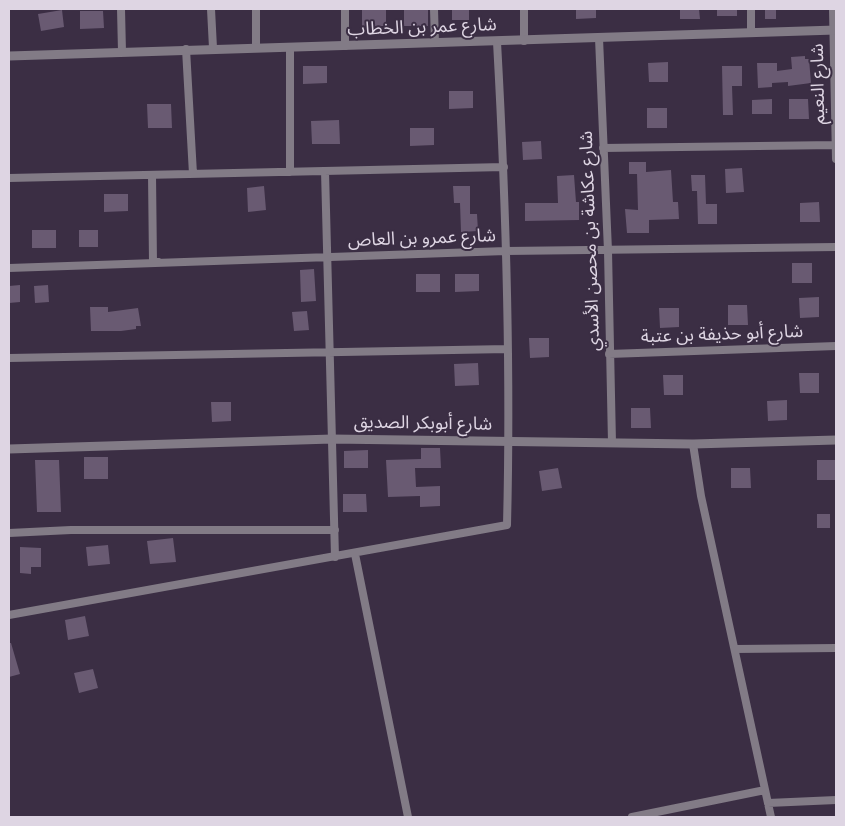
<!DOCTYPE html>
<meta charset="utf-8">
<style>
body{margin:0}
#map{position:relative;width:845px;height:826px;overflow:hidden;background:#3b2e44;font-family:Roboto,sans-serif}
canvas{display:block}
.frame{position:absolute;inset:0;border:10px solid #ded5e3;pointer-events:none}
</style>
<div id="map">
<canvas width="845" height="826"></canvas>
<div class="frame"></div>
</div>
<script>
const ctx = document.querySelector('canvas').getContext('2d');
ctx.lineJoin = 'round';
function fillPath(path, color) {
  ctx.fillStyle = color;
  ctx.fill(path, 'evenodd');
}
function stroke(path, color, width, dash) {
  ctx.strokeStyle = color;
  ctx.lineWidth = width;
  ctx.lineCap = dash ? 'butt' : 'round';
  ctx.setLineDash(dash || []);
  ctx.stroke(path);
}
function drawText(font, color, halo, rows, align = 'center') {
  ctx.font = font + ' Roboto,"Noto Sans Arabic",sans-serif';
  ctx.lineWidth = 4;
  ctx.setLineDash([]);
  ctx.textBaseline = 'middle';
  ctx.strokeStyle = halo;
  ctx.fillStyle = color;
  for (const [text, x, y, turn = 0] of rows) {
    ctx.save();
    ctx.translate(x, y);
    ctx.rotate((+turn || 0) * Math.PI / 180);
    ctx.textAlign = isNaN(turn) ? turn : align;
    if (halo) ctx.strokeText(text, 0, 0);
    ctx.fillText(text, 0, 0);
    ctx.restore();
  }
}
fillPath(new Path2D(`
 M362,9H386V26H362Z
 M404,9H428V26H404Z
 M452,9H469V20H452Z
 M576,9H596V18L576,19Z
 M680,9H699L700,19H680Z
 M717,9H737V16H717Z
 M776,9V19H765V10Z
 M62,10L64,27L41,31L38,14Z
 M80,11H103L104,28L80,29Z
 M805,56V59H809L811,83L788,86V82L772,83V87L758,88L757,63H777V71L792,69L791,57Z
 M668,62V82H649L648,63Z
 M303,66H327V83L303,84Z
 M722,66H742V86H732L733,115H723Z
 M449,91H473V108L449,109Z
 M772,99V114H752V100Z
 M789,99H808L809,119H789Z
 M147,104H171L172,128H148Z
 M647,108H667V128H647Z
 M339,120L340,144H312L311,121Z
 M410,128H434V145L410,146Z
 M541,141L542,159L523,160L522,142Z
 M629,162H646V172L671,170L673,202H678L679,219L649,220V233H627L625,209L638,210L637,174H629Z
 M742,168L744,192L726,193L725,169Z
 M574,175L576,202H579V220L525,221V203H558L557,176Z
 M691,175H705L706,204H717V224H698L697,191H692Z
 M264,186L266,210L248,212L247,188Z
 M453,186H470V214H477L478,231L461,232L460,203H454Z
 M104,194H128V211L104,212Z
 M819,202L820,222H800V203Z
 M32,230H56V248H32Z
 M79,230H98V247H79Z
 M792,263H812V283H792Z
 M314,269L316,301L301,302L300,270Z
 M416,274H440V292H416Z
 M455,274H479V291L455,292Z
 M20,285V302L9,303V286Z
 M48,285L49,302L35,303L34,286Z
 M819,297V317L800,318L799,298Z
 M728,305H747L748,325H728Z
 M90,307H108V312L138,308L141,326H136V329L121,331H91Z
 M659,308H679V327L660,328Z
 M307,311L309,330L294,331L292,312Z
 M529,338H549V357L530,358Z
 M478,363L479,385L455,386L454,364Z
 M799,373H819V393H800Z
 M663,375H683V395H664Z
 M787,400V420L768,421L767,401Z
 M211,402H231V421L212,422Z
 M631,408H650L651,428H631Z
 M421,448H440L441,468H415L416,487L440,486V506L420,507V496L388,497L386,460L421,459Z
 M368,450V468H344V451Z
 M84,457H108V479H84Z
 M35,460H59L61,512H37Z
 M817,460H836V480H817Z
 M558,468L562,488L542,491L539,471Z
 M731,468H750L751,488H731Z
 M343,494H366L367,512H343Z
 M817,514H830V528H817Z
 M173,538L176,562L150,564L147,541Z
 M108,545L110,564L88,566L86,547Z
 M20,547L41,548V567H31V574L20,573Z
 M85,616L89,636L68,640L65,620Z
 M9,643H11L20,674L9,677Z
 M93,669L98,688L79,693L74,673Z`), '#695a72');
stroke(new Path2D(`
 M121,9L122,52
 M211,9L213,48
 M256,9V48
 M345,9V46
 M434,9L435,43
 M524,9V41
 M751,9V33
 M833,9L836,159
 M599,38L608,251L612,443
 M186,49L193,174
 M290,49V172
 M603,148L836,145
 M325,171L335,557
 M152,175L153,263L158,262
 M9,178L504,167
 M9,268L506,251L836,247
 M609,354L836,346
 M9,358L508,349
 M693,444L701,496L771,817
 M9,533L71,530H335
 M355,554L408,817
 M9,615L507,525C511,364 506,203 497,42
 M735,649L836,648
 M768,803L836,800
 M632,817L765,790`), '#827b86', 8);
stroke(new Path2D(`
 M9,56L836,30
 M9,449L332,439L693,444L836,440`), '#827b86', 9);
drawText('18px', '#ded5e3', '#3b2e44', [
 ["شارع عمر بن الخطاب",422,28,-2],
 ["شارع النعيم",819,84,-91],
 ["شارع عمرو بن العاص",422,239,-2],
 ["شارع عكاشة بن محصن الأسدي",591,241,-92],
 ["شارع أبو حذيفة بن عتبة",722,335,-2],
 ["شارع أبوبكر الصديق",423,424,1]
]);
</script>
